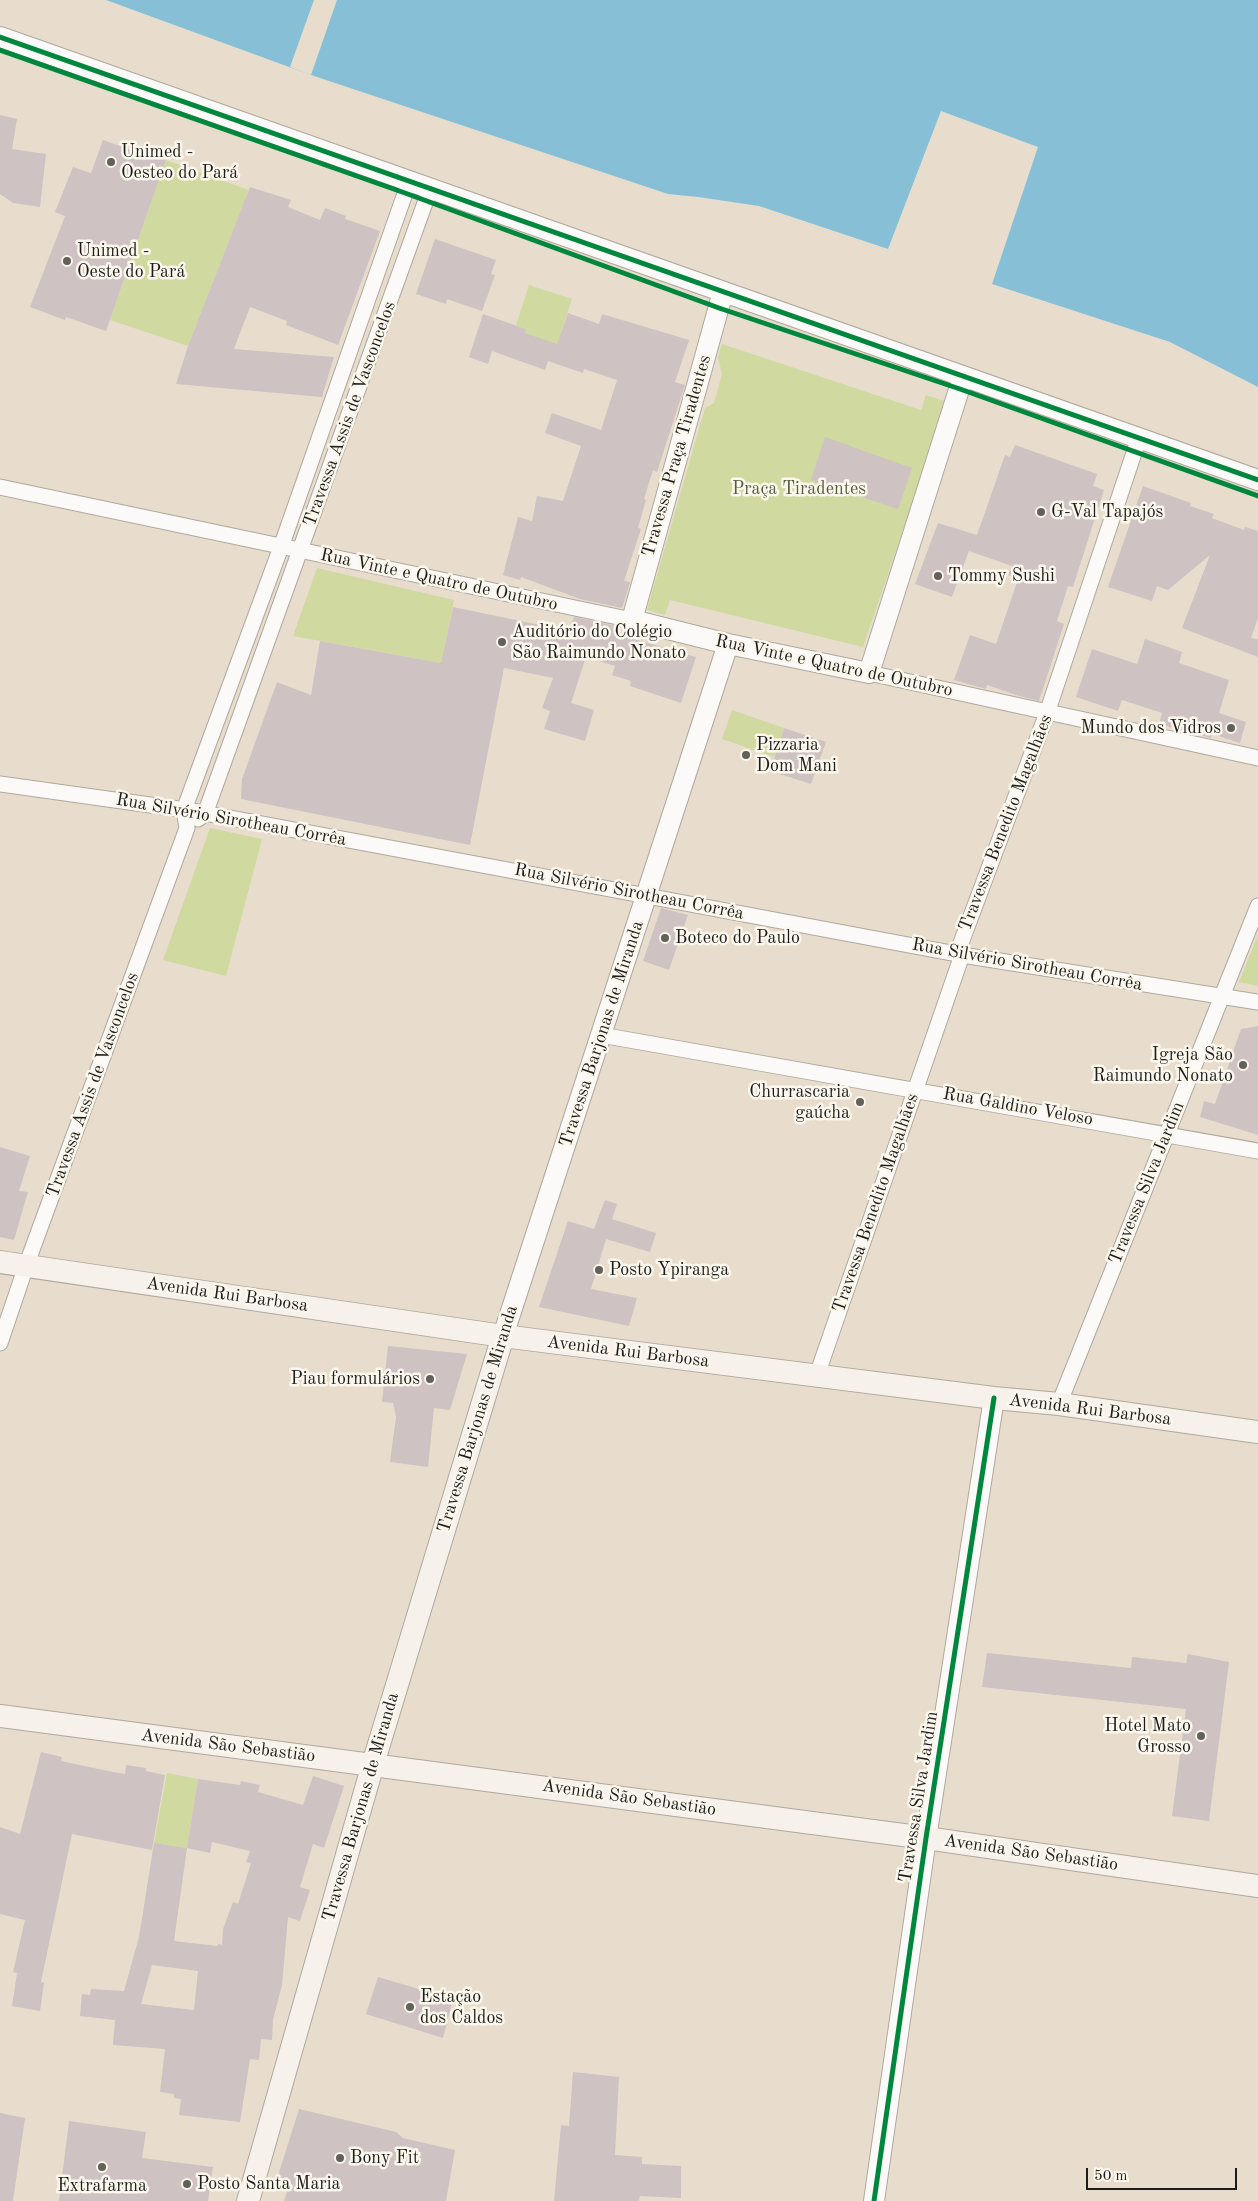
<!DOCTYPE html>
<meta charset="utf-8">
<style>
body{margin:0}
#map{position:relative;width:1258px;height:2201px;overflow:hidden;background:#e8ddcd;font-family:"Old Standard TT",serif}
canvas{display:block}
.scale{position:absolute;left:1086px;top:2168px;width:151px;height:22px;box-sizing:border-box;border:2px solid #1c1c1c;border-top:0;padding-left:6px;font-size:15px;line-height:18px;white-space:nowrap;color:#1c1c1c;-webkit-text-stroke:4px #fbf7ec;paint-order:stroke}
</style>
<div id="map">
<canvas width="1258" height="2201"></canvas>
<div class="scale">50 m</div>
</div>
<script>
const ctx = document.querySelector('canvas').getContext('2d');
ctx.lineJoin = 'round';
function fillPath(path, color) {
  ctx.fillStyle = color;
  ctx.fill(path, 'evenodd');
}
function stroke(path, color, width, dash) {
  ctx.strokeStyle = color;
  ctx.lineWidth = width;
  ctx.lineCap = dash ? 'butt' : 'round';
  ctx.setLineDash(dash || []);
  ctx.stroke(path);
}
function drawText(font, color, halo, rows, align = 'center') {
  ctx.font = font + ' "Old Standard TT",serif';
  ctx.lineWidth = 5;
  ctx.setLineDash([]);
  ctx.textBaseline = 'middle';
  ctx.strokeStyle = halo;
  ctx.fillStyle = color;
  for (const [text, x, y, turn = 0] of rows) {
    ctx.save();
    ctx.translate(x, y);
    ctx.rotate((+turn || 0) * Math.PI / 180);
    ctx.textAlign = isNaN(turn) ? turn : align;
    if (halo) ctx.strokeText(text, 0, 0);
    ctx.fillText(text, 0, 0);
    ctx.restore();
  }
}
fillPath(new Path2D(`
 M166,160L249,190L188,346L110,320Z
 M529,285L572,299L557,345L525,333L526,329L516,325Z
 M722,344L921,410L926,395L947,402L863,647L670,600L665,615L647,610L705,408L714,403L722,374L718,357Z
 M317,568L454,600L441,663L293,636Z
 M732,710L784,728L774,757L722,739Z
 M210,828L262,839L226,976L163,960Z
 M1258,935V986L1239,982Z
 M167,1773L198,1779L187,1848L154,1843Z`), '#d0d99f');
fillPath(new Path2D(`
 M106,0H1258V387L1170,342L992,284L1038,147L941,111L888,249L759,206L698,197L668,194L311,75Z`), '#87c0d6');
fillPath(new Path2D(`
 M314,0H337L311,75L290,67Z`), '#e8ddcd');
fillPath(new Path2D(`
 M0,115L17,119L12,149L46,154L40,207L13,203L0,194Z
 M103,140L131,150V147L166,160L106,331L66,317L65,320L30,307L65,216L55,212L73,167L91,173Z
 M250,187L291,200L288,207L320,220L325,208L346,216L345,219L380,231L338,345L286,325L287,321L250,307L234,349L334,357L322,397L176,384L188,346Z
 M435,239L496,260L491,274L495,275L482,311L447,299L446,304L416,294Z
 M568,313L599,324L602,314L689,340L675,382L685,385L657,472L653,470L644,499L646,500L638,528L641,529L624,581L630,582L622,608L580,599L521,577L520,580L503,575L518,517L532,521L537,496L563,501L581,446L545,433L552,413L601,430L617,380L584,369L583,373L548,361L545,370L492,351L488,364L469,357L483,314L526,329L525,333L557,344Z
 M825,437L912,468L898,509L811,480Z
 M1015,445L1097,474L1093,486L1104,490L1073,587L1068,586L1057,621L1064,624L1039,701L1019,696L987,685L986,689L954,680L970,635L996,644L1018,579L1008,575L1012,566L969,551L952,597L915,584L938,523L977,535L1005,455L1010,457Z
 M1143,486L1191,503L1190,506L1214,514L1212,518L1244,530L1245,527L1258,531V618L1251,638L1258,639V657L1182,628L1210,555L1168,590L1157,586L1152,601L1108,587Z
 M453,607L569,631L574,617L616,626L614,633L696,657L681,703L630,686L631,681L612,675L615,666L586,657L571,703L594,710L585,741L544,729L550,711L542,708L553,678L504,668L470,845L241,799L242,779L277,682L311,695L320,641L441,663Z
 M1145,639L1182,652L1179,663L1229,680L1219,713L1246,722L1240,743L1212,734L1211,738L1159,724L1162,713L1122,700L1118,711L1076,697L1092,649L1137,664Z
 M784,728L826,742L811,784L770,771Z
 M661,908L688,915L669,970L643,961Z
 M1258,1026V1135L1200,1117L1204,1101L1215,1104L1241,1029Z
 M0,1147L30,1156L19,1191L28,1192L14,1240L0,1237Z
 M605,1200L617,1204L612,1219L656,1233L650,1252L606,1239L591,1289L637,1298L629,1326L539,1307L568,1221L594,1229Z
 M388,1346L467,1354L450,1410L434,1408L428,1467L390,1462L396,1417L393,1403L382,1402Z
 M987,1653L1131,1668L1132,1657L1186,1663L1188,1654L1229,1662L1209,1821L1172,1816L1186,1709L982,1687Z
 M41,1752L62,1757L61,1761L108,1771L125,1774L126,1765L146,1768V1771L165,1775L152,1850L72,1834L41,1982L44,1983L40,2011L12,2006L17,1973L13,1972L25,1920L0,1914V1827L20,1834Z
 M313,1776L344,1786L324,1848L313,1844L300,1887L310,1890L300,1921L288,1917L282,1985L273,2020L272,2040L261,2039L259,2060L250,2059L240,2122L179,2115L181,2099L174,2098V2094L160,2092L165,2049L113,2045L115,2020L80,2016L82,1994L90,1995L91,1989L124,1991L139,1937L154,1843L187,1848L198,1779L240,1785L241,1781L260,1785L258,1792L303,1805ZM212,1842L250,1851L246,1862L251,1863L238,1904L233,1902L223,1929L222,1945L218,1944V1946L174,1941L187,1848L210,1853ZM152,1965L198,1971L194,2010L141,2004Z
 M378,1977L453,1999L443,2038L366,2014Z
 M573,2072L619,2077L615,2155L642,2157V2164L681,2166V2198L640,2196L639,2201H554L561,2125L569,2126Z
 M299,2109L396,2132L403,2138L455,2150L446,2201H284L290,2183L277,2179Z
 M0,2113L25,2118L13,2201H0Z
 M69,2121L146,2132L142,2158L213,2167L208,2201H59Z`), '#cec2c2');
const minor = new Path2D(`
 M0,487L632,620
 M869,673L1258,758
 M0,784L193,811L962,955L1258,1002
 M198,819L205,814L430,189
 M601,1035L1258,1151
 M0,1343L26,1266L187,828L184,810L281,547L409,182
 M817,1375L962,955L958,951L1047,713L1139,438
 M1059,1404L1258,906`);
const tertiary = new Path2D(`
 M0,37L1258,480
 M723,292L632,620L728,644L869,673L963,377
 M503,1336L728,644
 M874,2201L926,1838L994,1398`);
const secondary = new Path2D(`
 M0,1262L503,1336L994,1398L1059,1404L1258,1432
 M0,1716L926,1838L1258,1886
 M248,2201L373,1764L503,1336`);
stroke(minor, '#afa89e', 17);
stroke(tertiary, '#afa89e', 22);
stroke(secondary, '#afa89e', 24);
stroke(minor, '#fcfaf8', 15);
stroke(tertiary, '#fcfaf8', 20);
stroke(secondary, '#f6f1ea', 22);
stroke(new Path2D(`
 M0,37L1258,480
 M0,50L405,193L719,308L960,389L1258,496
 M874,2201L926,1838L994,1398`), '#00873e', 5);
for (const [x, y, r, color] of [
 [111,162,5,"#63605a"],
 [67,261,5,"#63605a"],
 [1041,512,5,"#63605a"],
 [938,576,5,"#63605a"],
 [502,642,5,"#63605a"],
 [1231,728,5,"#63605a"],
 [746,755,5,"#63605a"],
 [665,938,5,"#63605a"],
 [1243,1065,5,"#63605a"],
 [860,1102,5,"#63605a"],
 [599,1270,5,"#63605a"],
 [430,1379,5,"#63605a"],
 [1201,1736,5,"#63605a"],
 [410,2007,5,"#63605a"],
 [340,2158,5,"#63605a"],
 [102,2167,5,"#63605a"],
 [187,2184,5,"#63605a"]
]) {
  const dot = new Path2D();
  dot.arc(x, y, r, 0, 2 * Math.PI);
  ctx.fillStyle = color;
  ctx.fill(dot);
  stroke(dot, '#fbf7ec', 2);
}
drawText('18px', '#1c1c1c', '#fbf7ec', [
 ["Unimed -",121,152],
 ["Oesteo do Pará",121,173],
 ["Unimed -",77,251],
 ["Oeste do Pará",77,272],
 ["G-Val Tapajós",1051,512],
 ["Tommy Sushi",948,576],
 ["Auditório do Colégio",512,632],
 ["São Raimundo Nonato",512,653],
 ["Mundo dos Vidros",1221,728,"right"],
 ["Pizzaria",756,745],
 ["Dom Mani",756,766],
 ["Boteco do Paulo",675,938],
 ["Igreja São",1233,1055,"right"],
 ["Raimundo Nonato",1233,1076,"right"],
 ["Churrascaria",850,1092,"right"],
 ["gaúcha",850,1113,"right"],
 ["Posto Ypiranga",609,1270],
 ["Piau formulários",420,1379,"right"],
 ["Hotel Mato",1191,1726,"right"],
 ["Grosso",1191,1747,"right"],
 ["Estação",420,1997],
 ["dos Caldos",420,2018],
 ["Bony Fit",350,2158],
 ["Posto Santa Maria",197,2184],
 ["Extrafarma",102,2186,"center"]
], 'left');
drawText('18px', '#1c1c1c', '#fbf7ec', [
 ["Travessa Assis de Vasconcelos",350,414,-70],
 ["Travessa Praça Tiradentes",677,456,-74],
 ["Rua Vinte e Quatro de Outubro",439,580,12],
 ["Rua Vinte e Quatro de Outubro",834,666,12],
 ["Rua Silvério Sirotheau Corrêa",231,820,10],
 ["Travessa Benedito Magalhães",1006,823,-69],
 ["Rua Silvério Sirotheau Corrêa",629,892,11],
 ["Rua Silvério Sirotheau Corrêa",1027,965,10],
 ["Travessa Barjonas de Miranda",602,1034,-72],
 ["Travessa Assis de Vasconcelos",93,1085,-70],
 ["Rua Galdino Veloso",1018,1107,10],
 ["Travessa Silva Jardim",1147,1183,-68],
 ["Travessa Benedito Magalhães",876,1203,-71],
 ["Avenida Rui Barbosa",227,1295,8],
 ["Avenida Rui Barbosa",628,1352,7],
 ["Avenida Rui Barbosa",1090,1410,7],
 ["Travessa Barjonas de Miranda",478,1419,-73],
 ["Avenida São Sebastião",228,1746,7],
 ["Travessa Silva Jardim",919,1797,-81],
 ["Avenida São Sebastião",629,1798,8],
 ["Travessa Barjonas de Miranda",361,1807,-74],
 ["Avenida São Sebastião",1031,1853,8]
]);
drawText('18px', '#545d3d', '#fbf7ec', [
 ["Praça Tiradentes",799,489]
]);
</script>
